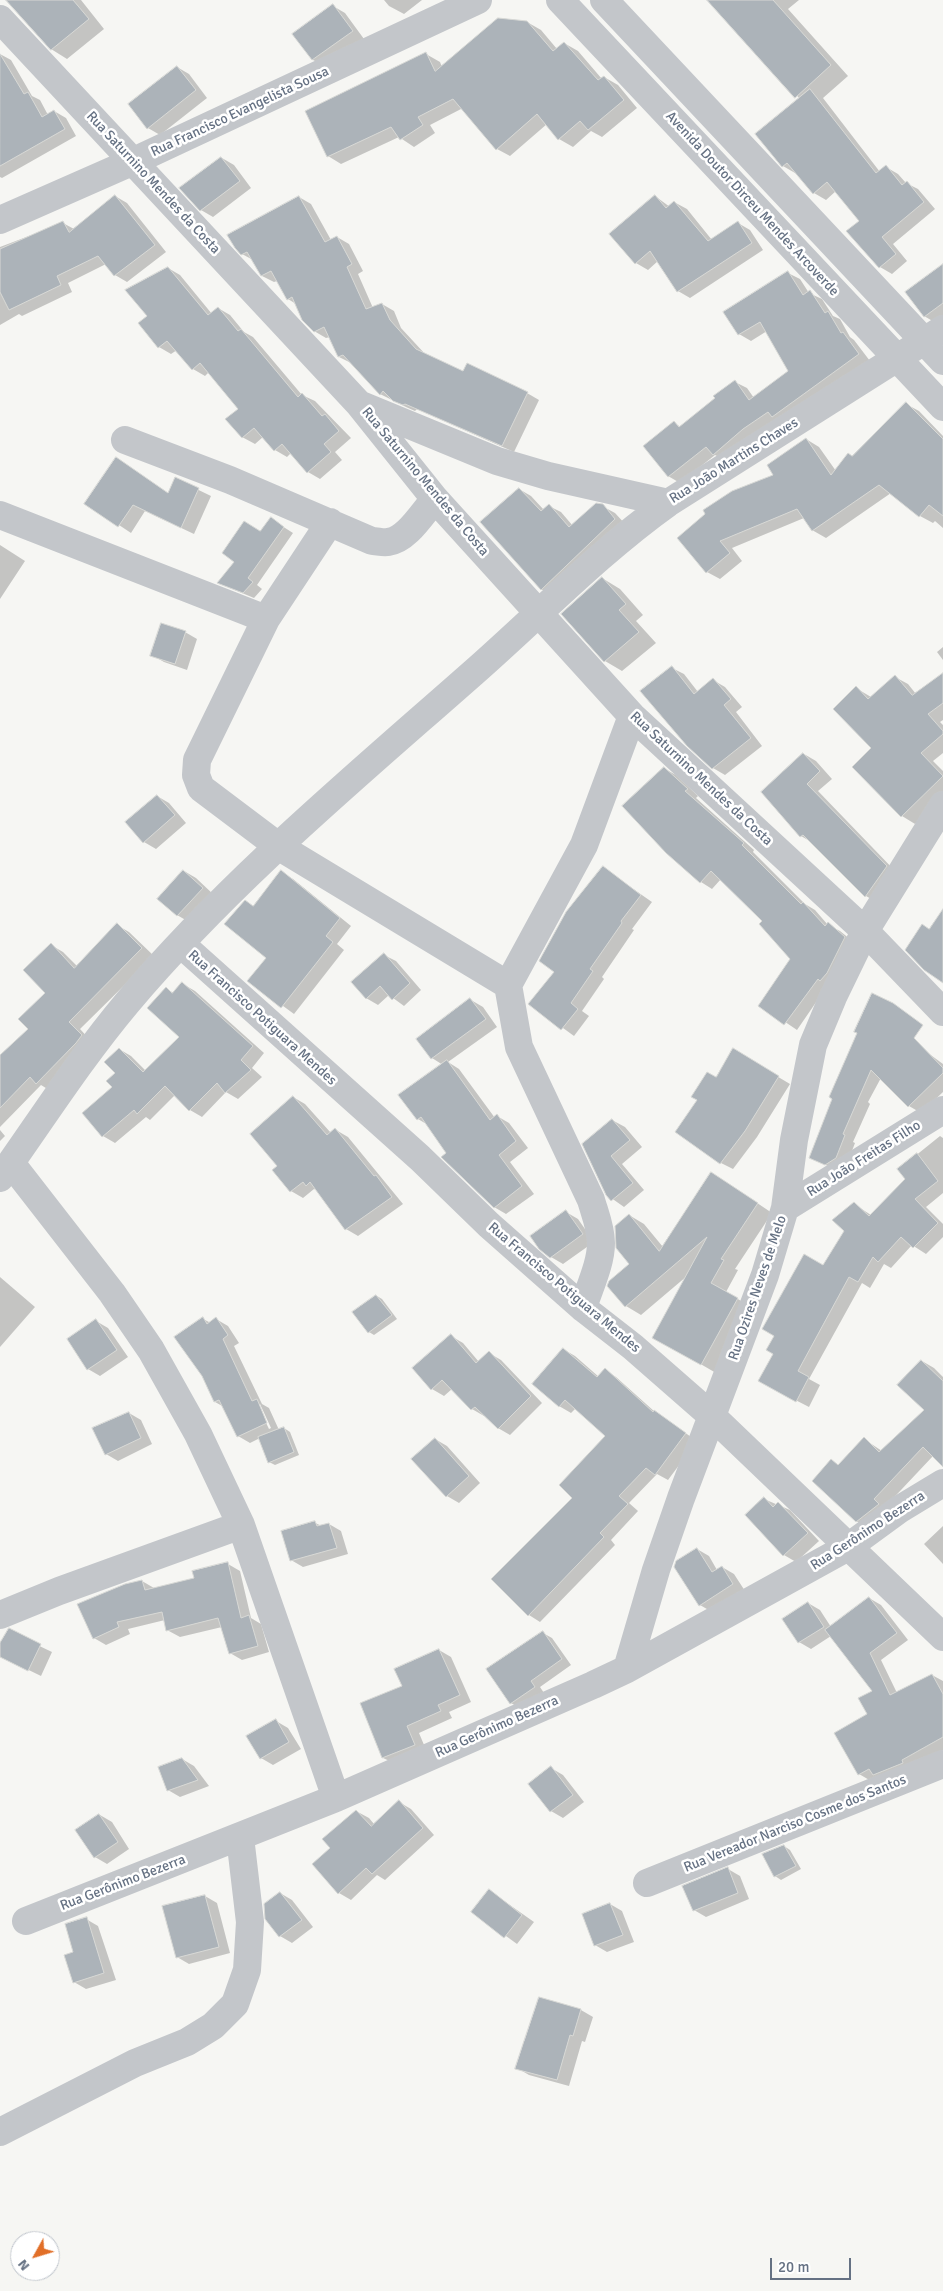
<!DOCTYPE html>
<meta charset="utf-8">
<style>
body{margin:0}
#map{position:relative;width:943px;height:2291px;overflow:hidden;background:#f6f6f3;font-family:Signika,sans-serif}
canvas{display:block}
.north{position:absolute;left:10px;top:2231px;width:50px;height:50px;box-sizing:border-box;background:#fff;border:1px solid #c1c6cd;border-radius:50%;rotate:231deg;font-size:14px;font-weight:700;line-height:20px;text-align:center;color:#657183}
.north::after{content:'';display:block;margin:auto;width:18px;height:22px;background:#e16f28;clip-path:polygon(50% 0,100% 100%,50% 72%,0 100%)}
.scale{position:absolute;left:770px;top:2258px;width:81px;height:22px;box-sizing:border-box;border:2px solid #657183;border-top:0;padding-left:6px;font-size:15px;line-height:18px;white-space:nowrap;color:#657183;-webkit-text-stroke:4px #fff;paint-order:stroke}
</style>
<div id="map">
<canvas width="943" height="2291"></canvas>
<div class="north">N</div>
<div class="scale">20 m</div>
</div>
<script>
const ctx = document.querySelector('canvas').getContext('2d');
ctx.lineJoin = 'round';
function fillPath(path, color) {
  ctx.fillStyle = color;
  ctx.fill(path, 'evenodd');
}
function stroke(path, color, width, dash) {
  ctx.strokeStyle = color;
  ctx.lineWidth = width;
  ctx.lineCap = dash ? 'butt' : 'round';
  ctx.setLineDash(dash || []);
  ctx.stroke(path);
}
function drawText(font, color, halo, rows, align = 'center') {
  ctx.font = font + ' Signika,sans-serif';
  ctx.lineWidth = 5;
  ctx.setLineDash([]);
  ctx.textBaseline = 'middle';
  ctx.strokeStyle = halo;
  ctx.fillStyle = color;
  for (const [text, x, y, turn = 0] of rows) {
    ctx.save();
    ctx.translate(x, y);
    ctx.rotate((+turn || 0) * Math.PI / 180);
    ctx.textAlign = isNaN(turn) ? turn : align;
    if (halo) ctx.strokeText(text, 0, 0);
    ctx.fillText(text, 0, 0);
    ctx.restore();
  }
}
fillPath(new Path2D(`
 M8,0H81L104,29L67,59L51,49Z
 M384,0H422L404,14L389,6Z
 M709,0H799L788,9L848,76L823,98L880,172L886,167L898,174L906,183L918,189L935,209L893,244L907,261L892,274L880,267L860,221L836,191L826,200L814,193L796,172L795,173L783,166L800,99Z
 M333,6L345,13L364,39L325,66L313,60L294,34Z
 M527,22L541,30L557,49L564,43L578,51L602,79L604,77L618,85L637,108L602,137L591,131L573,147L559,139L547,124L510,156L497,149L463,108L430,125L435,133L414,147L399,137L341,164L328,156L426,54L440,62L442,67Z
 M0,54L11,60L32,96L40,100L48,115L54,111L66,118L76,136L2,178L0,177Z
 M177,67L189,74L207,98L160,135L148,128Z
 M222,158L234,165L251,188L213,217L201,210Z
 M115,196L127,203L166,252L127,282L115,275L106,264L68,283L72,292L22,316L19,314L0,325V247L63,223L74,229Z
 M655,196L670,207L674,202L687,209L712,240L738,223L750,230L763,250L690,298L678,291L658,261L648,270L636,263Z
 M299,197L311,204L331,240L337,237L349,244L363,271L358,274L373,308L382,304L394,311L401,328L426,355L464,373L527,393L539,400L514,452L417,409L415,411L406,407L380,394L351,363L339,357L330,337L326,338L314,331L296,304L288,299L277,281L274,282L262,276L253,260L242,254Z
 M943,266V319L936,323L924,316Z
 M168,268L180,275L212,314L218,308L230,315L244,332L253,337L302,395L315,401L351,438L335,452L342,460L320,479L308,472L291,453L287,457L275,450L263,437L255,444L242,437L239,409L209,372L205,376L193,369L177,350L171,354L159,347L140,323L148,317Z
 M788,273L800,279L809,293L822,299L833,316L840,319L850,337L854,340L870,361L725,460L715,455L680,483L668,476L674,423L681,427L735,382L747,388L754,398L790,372L767,331L751,341L739,334Z
 M906,404L919,411L943,436V528L935,521L933,523L920,516L891,493L826,538L812,530L804,518L732,548L742,561L720,579L707,572L679,538L775,476L806,439L819,447L836,471L853,457Z
 M176,479L211,496L194,534L145,511L131,533L86,503L169,494Z
 M519,489L531,496L544,510L549,506L561,512L573,526L602,506L615,513L627,526L553,596L541,589Z
 M271,519L293,533L257,585L262,589L254,598L218,583Z
 M0,545L25,561L0,599Z
 M602,578L620,589L643,615L636,621L656,643L622,671L605,661Z
 M185,632L197,639L187,670L164,662L152,655Z
 M943,647V660L937,652Z
 M672,668L684,674L698,692L713,680L725,687L742,707L736,712L762,746L725,775L713,768Z
 M943,674V720L940,722L943,725V753L933,761L943,771V796L915,824L902,816L873,748L856,688L871,697L895,677L908,684L916,694Z
 M804,754L816,761L832,779L818,791L898,874L878,903L866,896L813,843L801,836L763,792Z
 M665,769L676,775L698,796L696,798L754,850L753,852L805,904L815,910L828,925L840,931L856,944L797,1030L760,1005L791,959L764,921L721,879L712,889L701,882L667,852Z
 M157,796L169,803L186,823L156,849L144,842Z
 M603,868L652,902L632,929L634,930L602,977L604,979L582,1011L589,1016L574,1036L530,1004L556,971Z
 M184,871L196,878L214,895L189,922L177,915Z
 M281,872L293,879L351,926L337,944L344,950L294,1014L249,981L268,958L254,907Z
 M117,925L129,932L154,956L80,1029L93,1043L49,1090L41,1085L0,1127V1057L29,1029L47,994L51,945L63,952L77,966Z
 M384,955L396,961L421,990L404,1006L389,995L378,1005L366,998Z
 M183,984L195,991L264,1053L252,1068L262,1077L238,1099L226,1092L202,1117L190,1110L175,1095L150,1120L146,1117L115,1143L103,1136L117,1073L119,1049L131,1056L146,1071L181,1037L166,989L174,993Z
 M471,1000L483,1007L497,1027L448,1062L459,1069L495,1118L497,1116L509,1123L528,1148L510,1162L534,1194L506,1214L494,1207L448,1153L428,1125L418,1119L443,1065L432,1058Z
 M892,1004L921,1024L882,1076L868,1102L870,1104L853,1142L855,1143L847,1164L837,1170L810,1158Z
 M733,1050L790,1084L757,1137L733,1169L721,1163L716,1078Z
 M928,1053L943,1064V1092L921,1113L909,1106L894,1092Z
 M293,1097L305,1104L331,1133L336,1130L348,1137L403,1204L358,1236L346,1229L318,1191L314,1189L303,1198L291,1191L279,1166Z
 M612,1120L625,1127L642,1147L622,1164L644,1190L624,1207L607,1195Z
 M0,1130L5,1136L0,1141Z
 M940,1136L943,1138V1193L926,1207L943,1224V1237L926,1254L912,1245L891,1268L884,1264L870,1288L862,1283L809,1379L820,1385L809,1407L772,1388L824,1266L846,1231L854,1204L871,1215L907,1179L899,1169Z
 M726,1182L772,1213L735,1269L738,1270L726,1292L753,1308L716,1373L654,1337L687,1276L641,1315L626,1306L631,1264L629,1215L644,1224L663,1247Z
 M566,1212L578,1219L594,1242L563,1264L551,1257Z
 M0,1277L35,1307L0,1347Z
 M377,1296L382,1299L397,1319L374,1335L369,1332Z
 M203,1319L211,1323L216,1319L228,1326L239,1343L234,1346L262,1404L269,1408L279,1430L284,1428L290,1432L299,1455L275,1465L269,1462L260,1438L250,1443L238,1436L224,1407L215,1402ZM257,1404H260L271,1428L269,1429Z
 M96,1321L108,1328L128,1357L100,1376L88,1369Z
 M451,1336L463,1343L479,1362L489,1353L501,1360L542,1403L510,1435L498,1428L485,1415L484,1416L472,1409L452,1389L444,1396L432,1389Z
 M563,1349L575,1356L599,1377L605,1370L616,1377L655,1412L697,1441L668,1480L657,1474L629,1503L638,1511L611,1540L615,1545L540,1622L529,1615L574,1498L607,1436L576,1408L571,1413L559,1406Z
 M922,1361L934,1368L943,1377V1465L933,1456L885,1507L868,1528L856,1521L832,1461L839,1465L864,1439L882,1451L926,1410Z
 M129,1413L141,1420L152,1444L118,1461L106,1454Z
 M435,1439L447,1446L480,1483L459,1503L447,1496Z
 M764,1499L790,1510L819,1541L796,1562L784,1555L747,1515Z
 M315,1523L322,1526L329,1524L341,1531L348,1554L303,1567L291,1560Z
 M943,1526V1564L924,1544Z
 M697,1549L709,1556L717,1570L722,1567L734,1574L745,1591L712,1612L700,1605Z
 M228,1564L240,1571L251,1618L261,1624L269,1652L242,1660L230,1653L222,1627L180,1637L167,1630L165,1620L128,1629L130,1634L106,1645L94,1638L142,1581L154,1588L196,1579Z
 M869,1598L881,1605L908,1640L881,1660L897,1693L932,1675L943,1681V1750L913,1767L871,1781L859,1774L873,1691L831,1636L811,1649L799,1642L808,1603L820,1610L831,1627Z
 M8,1631L52,1652L41,1676L0,1656V1646Z
 M543,1633L552,1638L571,1665L540,1687L544,1693L521,1709L511,1703L488,1669Z
 M439,1650L451,1657L471,1702L449,1712L452,1718L419,1733L427,1752L396,1764L383,1758L361,1704L404,1687Z
 M276,1721L288,1728L301,1749L273,1765L261,1758Z
 M182,1759L194,1766L209,1786L180,1797L168,1790Z
 M551,1768L563,1775L584,1802L563,1818L551,1811L530,1784Z
 M399,1802L411,1809L434,1835L385,1880L377,1875L351,1900L339,1893L331,1848L356,1811L369,1818L374,1824Z
 M100,1815L112,1822L129,1849L107,1864L95,1857Z
 M784,1846L790,1850L801,1869L781,1880L775,1876Z
 M728,1869L740,1876L749,1899L706,1917L694,1910Z
 M490,1891L534,1922L517,1944L473,1912Z
 M280,1893L292,1900L313,1927L292,1943L280,1936Z
 M205,1896L217,1903L230,1953L189,1964L177,1957Z
 M610,1904L622,1911L634,1942L607,1952L595,1945Z
 M86,1919L98,1926L116,1980L86,1989L74,1982L75,1953Z
 M581,2010L593,2017L585,2042L582,2041L569,2086L529,2075L517,2068L524,2041H527Z`), '#0003');
const building = new Path2D(`
 M6,0H73L89,19L51,50Z
 M707,0H773L831,65L795,98Z
 M333,4L353,31L312,60L292,34Z
 M498,18L527,21L553,51L564,42L598,80L604,76L624,100L588,130L580,121L558,140L537,114L496,150L453,99L418,117L423,125L400,140L391,127L327,157L305,111L426,52L435,71Z
 M0,54L24,94L28,92L42,117L54,110L65,129L0,166Z
 M177,66L196,90L147,129L128,104Z
 M810,89L876,173L886,165L902,185L907,181L924,202L882,237L896,254L879,268L846,231L859,221L827,182L813,194L787,163L782,167L755,134Z
 M221,157L240,181L200,211L179,188Z
 M115,195L155,245L114,276L98,256L57,276L61,285L9,310L0,292V249L63,221L69,232Z
 M655,195L666,208L674,201L708,241L738,221L752,243L677,292L650,251L635,264L609,234Z
 M299,196L325,242L337,236L352,264L347,267L366,309L382,303L390,320L416,349L463,371L467,363L528,392L502,446L405,404L403,405L393,401L383,391L380,395L343,355L338,357L324,327L314,332L302,320L292,297L287,300L271,271L261,276L247,252L241,255L235,248L227,235Z
 M943,264V303L924,317L905,292Z
 M168,267L208,315L218,307L238,331L241,329L298,397L302,393L322,416L325,414L339,431L324,444L331,452L307,473L282,444L274,451L254,428L242,438L225,419L238,409L200,363L192,370L167,341L158,348L138,323L147,316L125,290Z
 M788,271L803,295L810,290L825,313L828,311L841,333L843,332L859,354L772,417L768,412L743,429L713,455L706,447L668,477L643,446L674,421L679,427L715,398L713,396L735,380L749,400L788,371L760,322L738,335L723,312Z
 M906,402L943,439V516L929,505L919,517L879,485L812,531L797,509L720,541L730,553L706,573L677,538L705,514L703,510L732,491L773,475L767,465L806,438L831,475L848,453L852,456Z
 M116,457L168,493L175,477L199,488L181,528L133,505L118,527L84,504Z
 M519,488L541,511L549,504L569,527L596,503L603,504L615,519L541,590L480,522Z
 M271,517L284,527L248,578L253,582L243,593L217,583L234,562L222,553L244,521L260,531Z
 M602,577L626,604L619,610L639,632L604,662L561,614Z
 M161,623L186,631L175,664L150,656Z
 M672,666L694,694L713,678L731,699L724,705L751,738L712,769L687,746L640,691Z
 M943,673V703L928,714L943,731V734L921,753L943,776L901,817L852,767L871,748L833,709L856,686L868,699L895,675L912,695Z
 M803,753L820,771L807,784L887,866L865,897L803,835L800,837L761,792Z
 M664,767L688,789L685,791L744,843L742,845L801,904L803,902L825,926L828,922L845,937L827,973L820,981L818,979L784,1025L758,1006L790,959L759,924L762,921L711,871L700,883L666,853L622,806Z
 M157,795L175,815L143,843L125,822Z
 M603,866L641,895L621,921L622,923L590,969L593,971L571,1003L578,1009L561,1030L528,1004L554,972L539,961L566,912Z
 M183,870L203,888L177,916L157,899Z
 M281,870L340,918L326,936L333,942L281,1008L247,981L266,958L224,924L245,900L253,906Z
 M943,909V983L924,970L905,950L922,924L929,929Z
 M117,923L142,948L69,1022L82,1035L76,1043L36,1084L30,1077L0,1108V1055L28,1029L18,1019L45,993L23,970L51,943L74,968Z
 M384,953L410,983L392,1000L380,986L366,999L351,982Z
 M182,982L253,1046L241,1060L251,1070L225,1093L217,1083L189,1111L165,1086L137,1114L134,1110L102,1137L82,1113L112,1087L106,1081L115,1073L104,1062L119,1048L143,1072L179,1037L147,1008L166,987L172,993Z
 M872,993L893,1003L923,1025L914,1038L943,1068V1073L908,1107L871,1070L843,1134L845,1135L836,1158L825,1165L809,1158L832,1099L829,1097L857,1033L854,1032Z
 M470,998L486,1019L431,1059L416,1039Z
 M733,1048L779,1076L745,1131L720,1164L675,1132L697,1100L691,1097L707,1072L716,1077Z
 M447,1060L490,1120L497,1114L516,1141L499,1155L522,1186L494,1208L441,1157L446,1153L421,1117L417,1120L398,1095Z
 M293,1096L327,1135L335,1128L374,1176L376,1175L392,1197L345,1230L310,1182L306,1186L303,1182L290,1192L272,1170L277,1166L250,1134Z
 M612,1119L630,1140L611,1156L633,1183L611,1201L606,1195L582,1144Z
 M917,1153L938,1181L915,1199L938,1223L913,1248L901,1237L878,1262L873,1257L858,1282L849,1277L798,1371L809,1377L796,1402L758,1381L773,1354L766,1350L774,1336L762,1329L804,1254L823,1265L844,1231L832,1220L854,1202L869,1216L905,1179L897,1169Z
 M711,1172L758,1203L721,1259L724,1260L711,1283L738,1298L701,1365L652,1338L707,1237L625,1307L607,1286L609,1281L629,1264L616,1248L615,1226L629,1214L659,1251Z
 M566,1210L583,1234L550,1258L539,1249L530,1236Z
 M376,1295L392,1315L368,1333L352,1312Z
 M203,1317L207,1324L216,1317L228,1335L223,1339L252,1401L257,1399L267,1423L237,1437L219,1400L214,1402L202,1376L174,1337Z
 M96,1319L117,1350L87,1370L67,1339Z
 M451,1334L476,1363L489,1351L531,1396L498,1429L475,1407L471,1410L442,1380L431,1390L412,1368Z
 M563,1348L597,1377L605,1368L653,1412L654,1410L686,1433L655,1475L646,1468L619,1496L628,1504L600,1533L604,1537L528,1616L491,1579L572,1498L559,1485L605,1436L565,1400L559,1407L532,1384Z
 M921,1360L943,1381V1467L923,1447L874,1499L879,1504L856,1522L812,1481L831,1459L838,1465L864,1437L879,1452L924,1410L897,1385Z
 M129,1412L141,1438L105,1455L92,1428Z
 M284,1427L294,1452L268,1463L258,1437Z
 M435,1438L469,1476L446,1497L411,1459Z
 M764,1497L773,1507L778,1502L808,1533L783,1556L745,1515Z
 M315,1521L317,1526L329,1523L337,1548L290,1561L281,1531Z
 M697,1548L712,1572L722,1566L733,1584L699,1606L674,1567L676,1561Z
 M228,1562L241,1618L249,1615L258,1646L229,1654L218,1618L166,1631L162,1612L117,1622L119,1627L93,1639L77,1604L125,1584L142,1580L145,1590L194,1578L192,1571Z
 M869,1597L897,1633L870,1653L890,1695L932,1674L943,1694V1737L902,1760L903,1763L873,1775L869,1769L858,1775L834,1733L867,1714L858,1698L872,1691L825,1630Z
 M808,1602L824,1627L798,1643L782,1619Z
 M9,1628L41,1644L28,1671L0,1657V1643Z
 M543,1631L562,1659L531,1681L535,1687L510,1704L486,1669Z
 M439,1649L460,1695L438,1705L441,1711L407,1726L415,1745L382,1758L360,1703L402,1686L394,1669Z
 M276,1719L289,1742L260,1759L246,1736Z
 M182,1758L198,1780L167,1791L158,1767Z
 M551,1766L573,1795L550,1812L528,1784Z
 M399,1800L423,1828L372,1874L366,1868L338,1894L312,1864L330,1848L322,1839L356,1810L371,1826Z
 M99,1814L118,1842L94,1858L75,1830Z
 M784,1845L796,1866L774,1877L762,1854Z
 M728,1867L738,1893L693,1911L682,1886Z
 M489,1889L522,1915L504,1938L471,1912Z
 M280,1892L302,1920L279,1937L265,1919L264,1904Z
 M205,1895L219,1947L176,1958L162,1906Z
 M610,1903L623,1935L594,1946L582,1914Z
 M87,1917L104,1973L73,1983L64,1955L73,1952L65,1924Z
 M539,1997L581,2009L573,2036L570,2035L557,2080L515,2069Z`);
fillPath(building, '#acb3b9');
stroke(building, '#d7d8d5', 1);
stroke(new Path2D(`
 M560,0L943,407
 M604,0L943,361
 M0,19L359,404L435,499L632,716L865,931L943,1012
 M0,220L134,161L478,0
 M361,405L497,461L548,476L668,503
 M125,440L230,480L372,541C377,541 383,543 388,542C407,540 423,512 435,499
 M0,515L266,619
 M330,522L266,619L197,760L196,775L201,788L278,846L508,985
 M181,944L420,1158L489,1225L583,1308L633,1347L713,1417L943,1637
 M11,1163L112,1293L151,1350L198,1434L241,1525L336,1798
 M0,1178C42,1119 80,1059 127,1003C230,881 354,778 473,673C538,616 598,553 668,503L943,329
 M785,1208L943,1110
 M583,1308C589,1288 601,1264 601,1243C601,1228 595,1214 591,1200L519,1047L508,985L584,845L632,716
 M0,1615L59,1591L241,1525
 M627,1669L656,1570L681,1498L765,1275L785,1208L794,1140L813,1045L833,997L865,931L943,805
 M647,1883L943,1764
 M26,1921L336,1798L593,1685L627,1669L848,1547L900,1509L943,1483
 M0,2132L135,2063L187,2042L213,2026L235,2004L247,1970L250,1922L240,1837`), '#c3c6ca', 28);
drawText('14px', '#657183', '#fff', [
 ["Rua Francisco Evangelista Sousa",240,112,-25],
 ["Rua Saturnino Mendes da Costa",153,183,47],
 ["Avenida Doutor Dirceu Mendes Arcoverde",752,204,47],
 ["Rua João Martins Chaves",734,461,-32],
 ["Rua Saturnino Mendes da Costa",425,482,50],
 ["Rua Saturnino Mendes da Costa",701,779,43],
 ["Rua Francisco Potiguara Mendes",262,1018,42],
 ["Rua João Freitas Filho",864,1159,-32],
 ["Rua Francisco Potiguara Mendes",564,1288,40],
 ["Rua Ozires Neves de Melo",758,1288,-71],
 ["Rua Gerônimo Bezerra",868,1531,-33],
 ["Rua Gerônimo Bezerra",497,1727,-24],
 ["Rua Vereador Narciso Cosme dos Santos",795,1824,-22],
 ["Rua Gerônimo Bezerra",123,1883,-21]
]);
</script>
